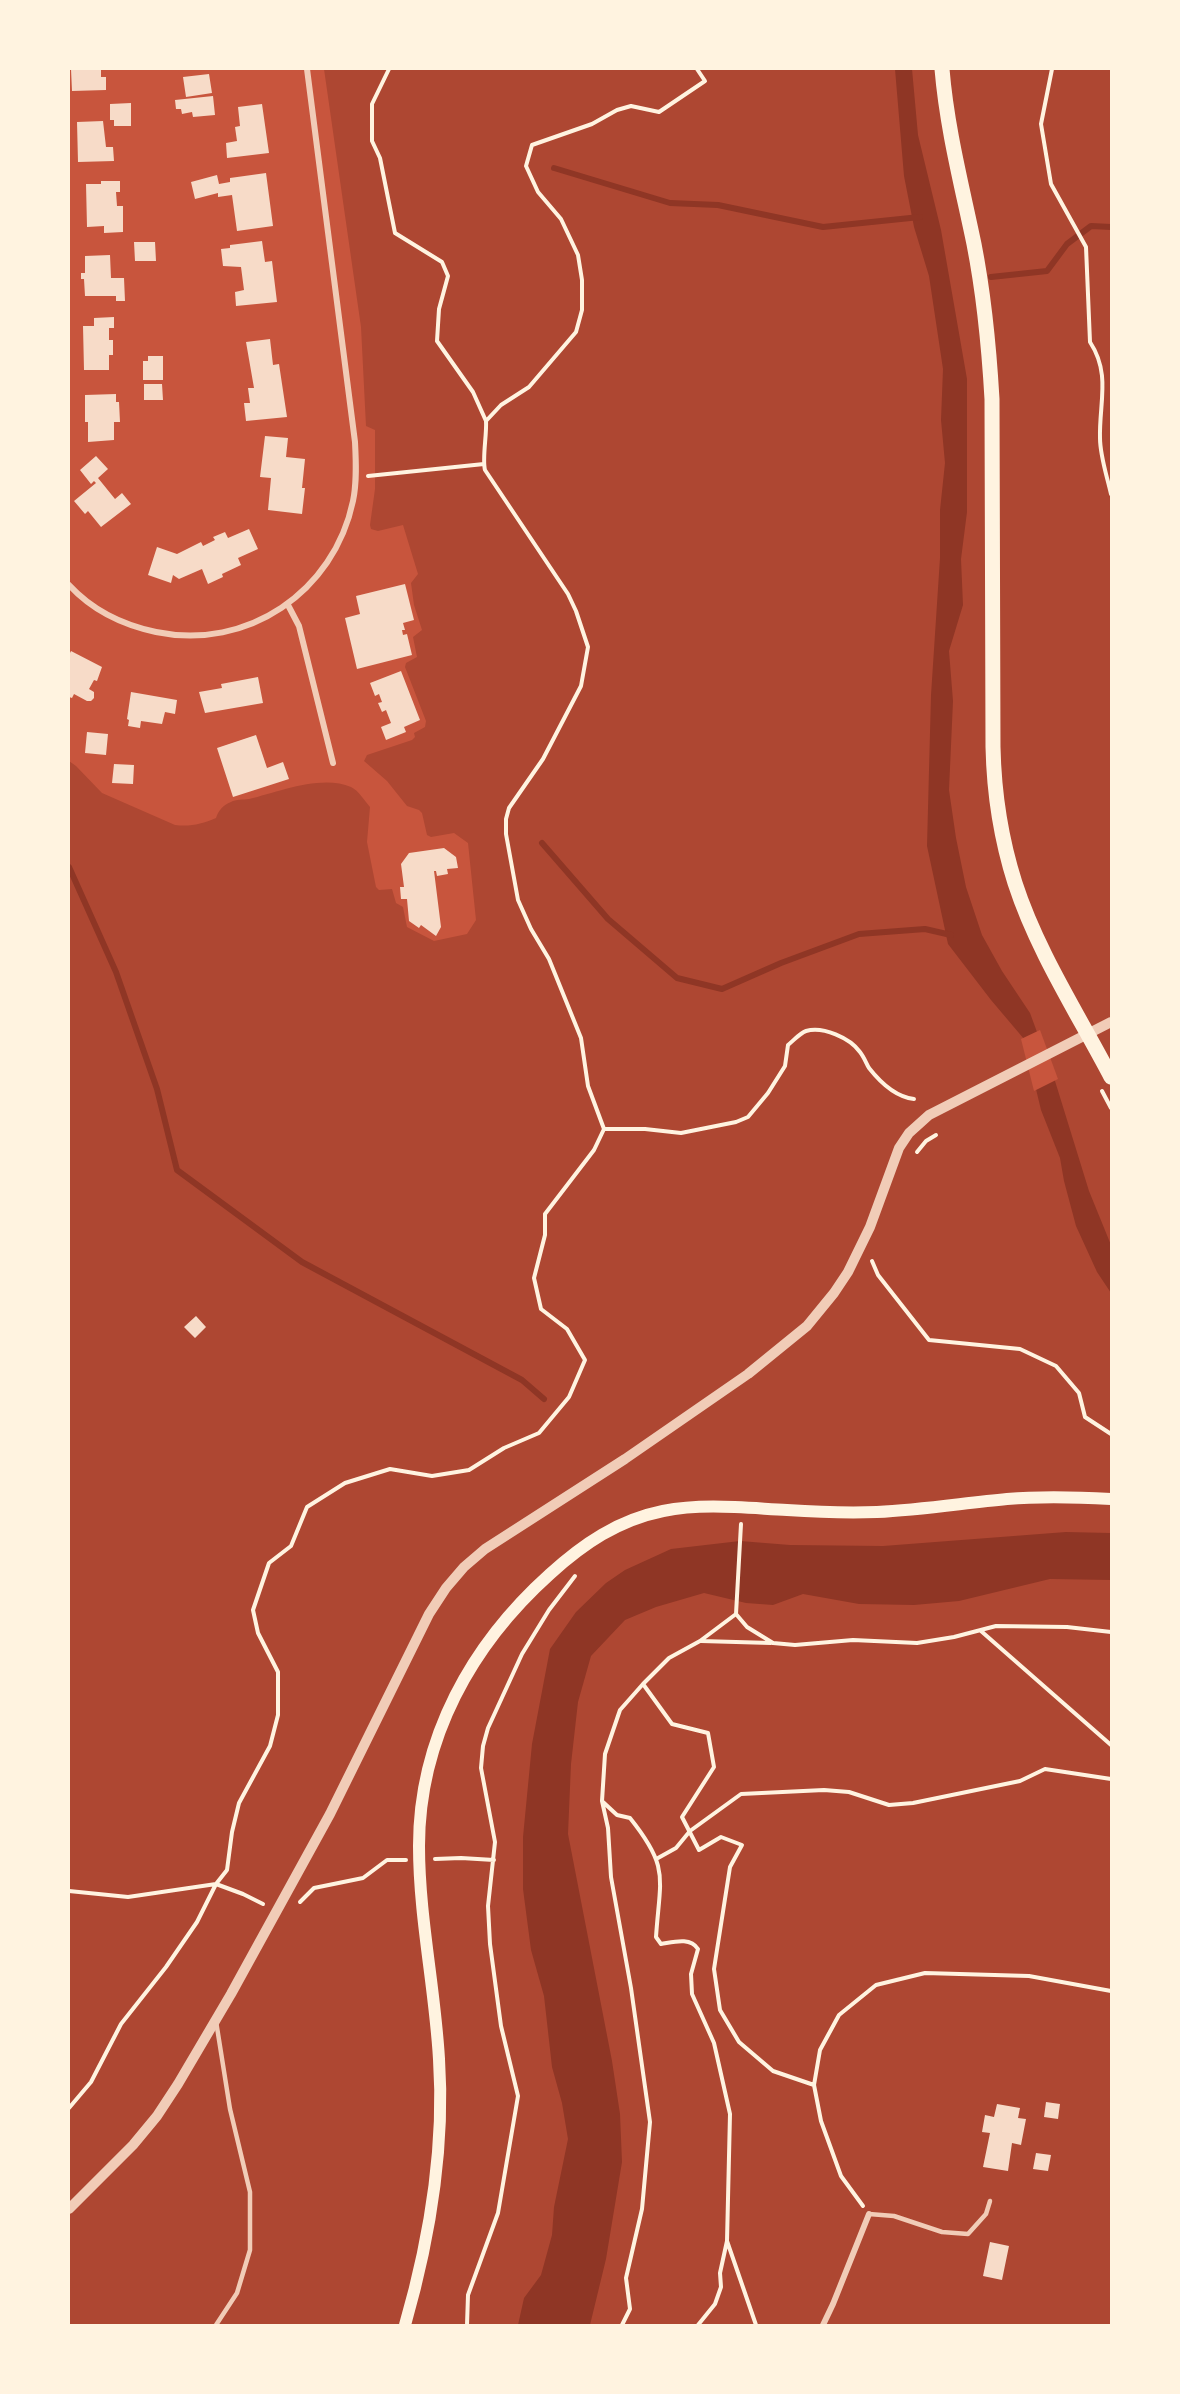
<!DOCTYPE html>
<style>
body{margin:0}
#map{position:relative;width:1180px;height:2394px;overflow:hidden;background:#c8553d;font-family:"Varela Round",sans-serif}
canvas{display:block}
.frame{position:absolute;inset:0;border:70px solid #fff3e0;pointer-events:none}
</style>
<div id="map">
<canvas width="1180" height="2394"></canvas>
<div class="frame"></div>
</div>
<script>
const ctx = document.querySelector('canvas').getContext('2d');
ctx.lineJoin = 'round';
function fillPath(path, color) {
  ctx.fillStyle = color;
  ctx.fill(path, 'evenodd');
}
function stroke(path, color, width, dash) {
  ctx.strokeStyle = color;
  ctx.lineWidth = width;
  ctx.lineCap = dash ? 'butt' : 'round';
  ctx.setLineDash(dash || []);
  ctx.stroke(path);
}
fillPath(new Path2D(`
 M324,69H1111V2325H69V761L76,766L102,793L175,825C190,827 202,824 216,818C218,811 223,805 231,802C236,799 243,800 249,799C278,792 322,774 351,787C359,791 364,800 370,807L367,842L376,887L379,890L392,889L396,903L403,907L407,927L434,941L467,934L476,920L468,843L454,833L431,837L427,835L422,813L419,810L407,806L387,781L364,761L367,755L412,740L415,737L414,733L425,727L426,721L405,667L406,663L417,657L413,637L422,630L414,605L411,583L418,574L403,525L378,531L371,529L370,525L375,489V430L366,426L361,327Z`), '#ae4732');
fillPath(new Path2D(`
 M895,69H912L918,135L941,230L967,379V512L961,559L963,605L949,651L953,701L949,790L956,838L966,887L982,935L1002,971L1030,1013L1055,1081L1089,1191L1111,1245V1293L1097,1272L1076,1226L1064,1181L1060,1158L1041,1110L1024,1039L991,1000L948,944L927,846L931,695L940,558V510L945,463L941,420L943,369L929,276L914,227L904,176Z
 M1066,1532L1111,1533V1580L1050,1579L959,1601L914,1605L859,1604L803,1594L773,1605L746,1603L704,1593L656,1607L625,1620L591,1656L578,1702L571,1764L568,1834L612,2061L620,2114L622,2162L606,2259L590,2325H518L524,2298L541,2275L552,2235L554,2207L568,2139L562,2103L552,2067L544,1996L531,1950L523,1889V1837L532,1744L550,1649L576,1612L606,1583L625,1570L671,1549L740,1541L790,1545L883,1546Z`), '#8f3625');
fillPath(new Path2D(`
 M1040,1030L1058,1079L1034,1091L1021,1039Z`), '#c8553d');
stroke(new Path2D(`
 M554,168L670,203L718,205L823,227L920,217
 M991,277L1047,271L1067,244L1091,226L1111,227
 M542,843L608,919L677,978L722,989L781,963L859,934L925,929L951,935
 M69,867L116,972L157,1089L177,1170L302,1262L522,1380L544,1399`), '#8f3625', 6);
fillPath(new Path2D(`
 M71,69H101V77H106V90L72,91Z
 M209,74L212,93L186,97L183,77Z
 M213,96L215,115L193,117L192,112L182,114L181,109H176L175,100Z
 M131,103V126H114V120H110V104Z
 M262,104L269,153L227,158L226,143L237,141L235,127L240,126L238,107Z
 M103,121L106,147H113L114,161L78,162L77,122Z
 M266,173L273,226L237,231L232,195L218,197V193L195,199L191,182L217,175L219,184L230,182V178Z
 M101,181H120V192H116L117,206H123V232L104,233V226L87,227L86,184H101Z
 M262,241L265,262L272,261L277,302L236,306L235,292L244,290L241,267L223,266L221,249L230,248V245Z
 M134,242H155L156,261H135Z
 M110,255L111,278H124L125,301H116V296H85L84,279H81V273H85V256Z
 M114,317V328H109V340H113V355H109V370H84L83,326H94V318Z
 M270,339L273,365L279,364L287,417L246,421L244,403H250L248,388H254L246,342Z
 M148,356H163V380H143V361H148Z
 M144,384H162L163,400H144Z
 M116,394V402H119L120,422H114V440L88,442V422H85V395Z
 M265,436L288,438L286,457L305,459L302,488H305L302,514L268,510L271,478L260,477Z
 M96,456L108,469L98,478L115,499L122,493L131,504L101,527L88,511L85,514L74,501L96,483L94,481L91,484L80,470Z
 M249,529L258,549L238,558L241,565L222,574L223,577L208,584L202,569L179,579L173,575L171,583L148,575L157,547L177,554L201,542L203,546L215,540L213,537L225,532L228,538Z
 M405,584L414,620L403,623L405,630H402L403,635L407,634L412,655L357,669L345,618L360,614L356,596Z
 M71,651L102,667L97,681L94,680L89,689L94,692V698L91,701H87L74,694L72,698L69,697V655Z
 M401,671L420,720L404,727L406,732L386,740L381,727L391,723L386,710L382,712L378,703L382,702L379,694L375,696L370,683Z
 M258,677L263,703L205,713L199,692L222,688L221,684Z
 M131,692L177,700L175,714L165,712L162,724L141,721L140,728L128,726L129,720L127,719Z
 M87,732L108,734L106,755L85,753Z
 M256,735L267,768L283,762L289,779L233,797L217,748Z
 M114,764L134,765L133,784L112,783Z
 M444,848L456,857L458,868L447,869L448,874L437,876L436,871H434L441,927L436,936L421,925L419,928L409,921L407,899H401L400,887H404L401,864L409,853Z
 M196,1316L206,1327L195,1338L184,1327Z
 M1046,2102L1060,2104L1058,2119L1044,2117Z
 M997,2104L1020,2108L1018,2118L1026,2119L1021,2145L1012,2143L1008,2171L983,2167L990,2133L982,2132L985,2115L994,2117Z
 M1036,2153L1051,2155L1048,2171L1033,2169Z
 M990,2242L1009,2246L1002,2280L983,2276Z`), '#f7dbc8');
stroke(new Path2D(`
 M389,69L372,104V141L380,158L395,233L442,262L448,276L439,309L437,341L473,392L486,421
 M1052,69L1041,124L1051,184L1086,247L1090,342C1111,374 1099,403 1100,438C1100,456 1107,476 1111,494
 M368,476L484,464
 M1102,1091L1111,1108
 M604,1129L588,1086L581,1038L549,959L531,929L518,900L506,834V819L509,808L543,759L581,686L588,647L576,611L568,594L485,470C482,459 487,434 486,421L501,405L529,387L576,332L582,310V280L578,255L561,219L538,192L526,166L532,145L592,124L617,110L631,106L659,112L705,81L697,69
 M917,1152L926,1141L936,1135
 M872,1261L878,1275L929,1340L1020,1349L1056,1366L1079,1393L1085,1417L1111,1434
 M736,1614L747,1627L773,1643L795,1645L853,1640L917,1643L954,1637L996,1626L1067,1627L1111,1632
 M736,1614L741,1524
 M981,1631L1111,1745
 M701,1641L771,1643
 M643,1684L672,1724L708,1733L714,1767L682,1817L699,1850L721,1837L742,1845L730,1867L714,1969L720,2010L739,2042L773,2071L814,2085
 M603,1802L617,1815L630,1818C670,1868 660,1877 656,1937L661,1944C674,1942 690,1937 698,1949L691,1974L692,1994L714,2043L730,2114L727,2241L720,2273L721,2287L715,2304L698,2325
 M658,1858L676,1848L690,1831L741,1794L824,1790L849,1792L889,1805L913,1803L1020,1781L1045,1769L1111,1779
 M435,1859L461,1858L494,1860
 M69,1891L128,1897L216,1884L243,1894L263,1904
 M300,1902L314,1888L363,1878L387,1860H406
 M69,2108L91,2082L121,2024L166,1967L197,1922L216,1884L227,1870L232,1832L239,1803L270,1746L278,1715V1672L258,1633L253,1610L269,1563L291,1546L307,1507L345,1483L390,1469L432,1476L469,1470L504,1448L539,1433L569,1397L585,1360L567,1329L541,1309L534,1278L545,1235V1214L594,1150L604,1129H645L681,1133L736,1122L748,1117L768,1093L785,1066L788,1045C793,1041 800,1033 806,1031C823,1026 850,1038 860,1052C864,1057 866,1063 869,1068C880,1082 896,1097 914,1099
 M863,2206L841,2176L821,2121L814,2085L820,2050L839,2015L876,1985L925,1973L1029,1976L1111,1991
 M727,2241L756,2325
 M467,2325L468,2295L498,2213L518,2096L501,2026L490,1944L488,1906L495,1842L481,1768L483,1746L488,1728L522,1654L549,1610L575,1576
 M622,2325L630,2309L626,2278L642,2209L650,2122L631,1988L611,1877L608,1828L602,1801L605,1754L620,1710L643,1684L669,1658L700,1641L736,1614`), '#fff3e0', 4);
stroke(new Path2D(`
 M869,2214L894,2216L942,2232L968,2234L986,2214L990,2201
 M216,2325L237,2293L250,2250V2192L230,2109L216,2021`), '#f1ccb7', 4.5);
stroke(new Path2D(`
 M69,585C92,610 123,625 156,632C247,651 334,592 353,501C357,482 356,461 355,442L307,69
 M288,605L299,626L333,763
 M823,2325L833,2304L869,2214`), '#f1ccb7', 6);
stroke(new Path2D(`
 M69,2209L133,2145L157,2116L178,2084L231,1994L330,1814L429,1614L446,1588L464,1567L485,1549L625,1459L748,1374L807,1326L834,1293L848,1272L870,1227L899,1148L909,1133L929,1115L1111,1022`), '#f1ccb7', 10);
stroke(new Path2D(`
 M405,2325C430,2238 445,2149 439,2059C435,1988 419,1917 419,1846C419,1738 472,1644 550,1574C583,1544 618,1520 663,1511C703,1503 746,1508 787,1510C817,1512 847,1513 877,1512C921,1510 964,1503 1007,1499C1042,1496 1076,1497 1111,1499`), '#fff3e0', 12);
stroke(new Path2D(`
 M942,69C947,129 962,186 974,244C984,295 989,347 992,399L993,747C994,794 1001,839 1015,883C1037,951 1078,1014 1111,1077`), '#fff3e0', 15);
</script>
